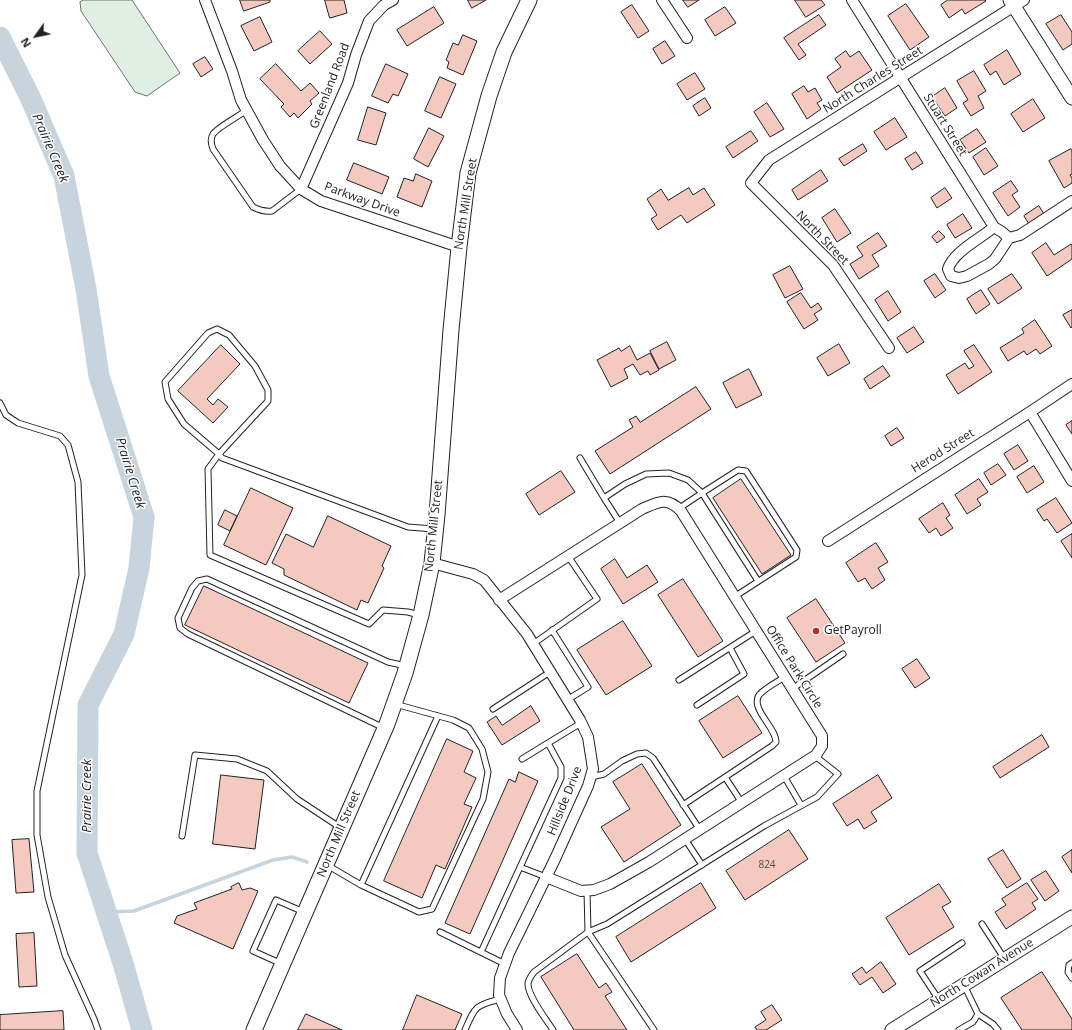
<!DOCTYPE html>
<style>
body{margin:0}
#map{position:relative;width:1072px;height:1030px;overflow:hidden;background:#fff;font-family:"Open Sans",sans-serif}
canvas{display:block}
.north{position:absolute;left:16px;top:16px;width:40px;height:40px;-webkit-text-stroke:3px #fff;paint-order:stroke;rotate:237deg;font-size:11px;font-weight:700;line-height:16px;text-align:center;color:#222}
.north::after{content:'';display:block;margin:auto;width:14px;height:18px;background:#222;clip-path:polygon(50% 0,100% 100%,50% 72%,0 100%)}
</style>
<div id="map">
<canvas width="1072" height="1030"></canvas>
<div class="north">N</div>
</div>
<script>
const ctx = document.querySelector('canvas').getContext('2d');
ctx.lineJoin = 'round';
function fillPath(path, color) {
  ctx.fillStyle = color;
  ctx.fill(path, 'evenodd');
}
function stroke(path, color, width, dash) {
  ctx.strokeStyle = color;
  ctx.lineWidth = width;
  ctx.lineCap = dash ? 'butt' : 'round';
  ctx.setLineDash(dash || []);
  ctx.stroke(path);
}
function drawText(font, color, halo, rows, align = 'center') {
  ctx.font = font + ' "Open Sans",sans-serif';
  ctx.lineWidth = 3;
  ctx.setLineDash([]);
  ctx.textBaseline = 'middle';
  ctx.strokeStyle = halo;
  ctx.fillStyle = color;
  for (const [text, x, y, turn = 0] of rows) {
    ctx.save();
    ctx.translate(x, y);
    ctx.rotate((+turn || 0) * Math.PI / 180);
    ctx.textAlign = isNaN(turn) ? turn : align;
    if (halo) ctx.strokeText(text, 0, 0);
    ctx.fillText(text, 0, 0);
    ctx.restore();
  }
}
const green = new Path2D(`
 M84,0H132L180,73L147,96L135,92L81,11L80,2Z`);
fillPath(green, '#e0efe3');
stroke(green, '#6f6f6f', 1);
stroke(new Path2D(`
 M107,912L134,911L273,860L292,857L307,862`), '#c7d3dd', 3.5);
stroke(new Path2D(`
 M0,37L30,97L64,176L86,289L99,376L144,517L139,568L124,634L88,705L87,853L123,963L142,1030`), '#c7d3dd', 21);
const building = new Path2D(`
 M240,0H270V2L244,11Z
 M325,0H344L347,13L330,18Z
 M468,0H486L472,8Z
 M683,0H699L688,7Z
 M795,0H821L825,5L806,17Z
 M948,0H985L986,1L965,14L962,9L949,18L941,5Z
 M906,4L929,37L910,50L888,16Z
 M632,5L649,31L638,38L621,12Z
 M434,7L444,23L407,46L397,30Z
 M725,7L736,23L715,36L705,20Z
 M819,15L826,25L798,44L806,55L799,60L784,38Z
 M1061,15L1072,32V44L1063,50L1046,24Z
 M260,17L272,42L254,51L241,26Z
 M320,31L332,44L310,64L298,51Z
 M463,35L477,41L463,75L447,68L449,62L446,60L453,43L458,45Z
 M665,41L675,56L662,64L653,49Z
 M1007,50L1021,74L1004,85L996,71L990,75L984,65Z
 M846,51L850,57L859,51L872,70L837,93L827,77L841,67L835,59Z
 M205,57L213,69L201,77L193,64Z
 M276,64L301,91L310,83L319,93L310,101L312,104L298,118L294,113L290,117L281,107L284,104L260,79Z
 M386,64L408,74L398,96L393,94L388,103L372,96Z
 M974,71L986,91L978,96L984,108L971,116L963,103L968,100L957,81Z
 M695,73L705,89L687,100L677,84Z
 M440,77L456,84L441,118L425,111Z
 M804,86L808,92L815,88L822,100L817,103L821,109L807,119L792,94Z
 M945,88L957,108L945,116L932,97Z
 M705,98L711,108L699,116L693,106Z
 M1033,99L1045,118L1023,132L1011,114Z
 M767,103L784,129L770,137L754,112Z
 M368,107L386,113L376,145L358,140Z
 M895,118L907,137L886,150L874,132Z
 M429,128L444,136L428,167L414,159Z
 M977,129L986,142L969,153L960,140Z
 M751,131L758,141L733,158L726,147Z
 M863,144L867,151L844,166L839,159Z
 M986,148L998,166L984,175L973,157Z
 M1071,149L1072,151V174L1070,175L1072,178V183L1064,188L1049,161Z
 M916,152L923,163L912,170L905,159Z
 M354,163L389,177L382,194L347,180Z
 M821,170L828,181L798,200L792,190Z
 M416,174L432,181L422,207L397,197L404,178L413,181Z
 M1011,181L1018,191L1012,195L1020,207L1008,216L993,193Z
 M689,188L693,195L704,188L715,205L687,223L681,215L658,230L651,219L657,215L647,199L661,189L668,200Z
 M945,188L952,198L937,208L931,198Z
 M1039,206L1044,214L1029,224L1024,216Z
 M835,209L851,233L837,242L822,218Z
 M963,214L972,228L955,238L947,225Z
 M939,231L945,237L937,243L932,237Z
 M878,233L887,246L872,255L879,266L859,279L850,264L863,256L857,247Z
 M1046,243L1054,255L1071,244L1072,245V259L1047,276L1032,253Z
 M790,266L803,289L785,298L773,275Z
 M935,274L946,290L935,298L924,281Z
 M1012,274L1022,288L998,304L988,289Z
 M981,290L990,304L976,314L967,299Z
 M888,291L901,312L888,321L875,300Z
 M801,293L811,308L818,303L822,309L814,314L818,320L804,329L787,302Z
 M1072,310V327L1071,328L1063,315Z
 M1035,320L1052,346L1040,354L1036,349L1027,355L1024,351L1008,361L1000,348L1024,333L1022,329Z
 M914,327L924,342L907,353L897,338Z
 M667,342L676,360L659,369L650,351Z
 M839,344L850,363L828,376L817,358Z
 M221,345L240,364L207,399L213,405L218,399L228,407L213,423L178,391Z
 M974,345L992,372L958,394L946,375L965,363L969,369L974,366L964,351Z
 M630,346L637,360L650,353L659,370L650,375L648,371L640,375L633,364L624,369L628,378L611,387L597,360L619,348L621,351Z
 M883,366L890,376L870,389L864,379Z
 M749,369L762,395L736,408L723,383Z
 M696,387L711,409L610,474L595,451L633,427L629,420L636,416L640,422Z
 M1072,421V434L1066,425Z
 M897,428L904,438L891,446L885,436Z
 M1018,445L1028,461L1014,470L1004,454Z
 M998,464L1006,475L991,485L984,473Z
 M1034,466L1044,482L1027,493L1017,477Z
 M561,471L575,492L539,515L526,494Z
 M741,479L791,555L762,574L713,498Z
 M979,479L988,492L977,499L981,505L967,514L955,495Z
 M251,488L293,508L266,565L224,545Z
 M1056,498L1072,523L1057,533L1047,519L1044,521L1037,510Z
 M943,503L950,515L946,518L953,528L941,536L936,528L929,533L919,519Z
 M225,510L237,516L230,531L218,525Z
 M328,516L391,546L382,566L384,568L368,603L361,600L357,610L284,575V569L272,563L286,534L313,547Z
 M1072,534V558L1061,541Z
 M876,543L888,562L878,568L885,580L872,589L865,578L858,582L846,563Z
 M615,559L627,578L647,565L658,582L623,604L601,569Z
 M683,579L723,641L698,657L658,595Z
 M204,586L368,663L349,703L185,625Z
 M816,599L845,643L816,662L787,618Z
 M623,621L652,666L606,695L577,650Z
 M917,659L930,678L915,688L902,669Z
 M738,696L762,733L723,758L699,721Z
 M531,706L540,721L502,745L487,722L496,716L502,725Z
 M1042,735L1049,747L1000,778L993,767Z
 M447,739L473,751L464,772L476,778L464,804L472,807L445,869L436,865L422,898L384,881Z
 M642,764L681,825L624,862L601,827L630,809L613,782Z
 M519,772L538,781L470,934L445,923L509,779L515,782Z
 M221,775L264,780L255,849L213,844Z
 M878,775L892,798L871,812L877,821L864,829L858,819L847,826L833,804Z
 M789,830L808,859L745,900L726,871Z
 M29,839L34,892L16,893L12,840Z
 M1003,850L1021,879L1007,888L988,859Z
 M1072,850V873L1062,857Z
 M1046,871L1059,891L1045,901L1031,880Z
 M239,883L242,890L250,888L258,891L233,949L174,923L177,916L197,909L194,903L232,889L231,887Z
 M701,883L716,908L631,962L616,937Z
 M1027,883L1038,899L1032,903L1036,909L1006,929L995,912L1006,905L1002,899Z
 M939,884L951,902L942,907L954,927L909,955L886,918Z
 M34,933L37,986L19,987L16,934Z
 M577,954L599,988L606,983L612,992L605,996L627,1030H574L541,977Z
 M881,962L896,984L883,993L872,977L860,985L852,974L862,967L866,973Z
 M1042,972L1072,1019V1030H1022L1001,998Z
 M417,995L462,1014L455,1030H403Z
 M772,1005L782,1020L766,1030H757L755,1027L766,1020L761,1012Z
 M63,1011L64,1030H0V1015Z
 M306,1014L342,1030H298Z`);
fillPath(building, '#f3c9c0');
stroke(building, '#222', 1);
const service = new Path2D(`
 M247,110C239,116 218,127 213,134C210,139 211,144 213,149L253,207C259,210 265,212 272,211L301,189
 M0,403L6,415L18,423L60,436L68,445L78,482L82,575L37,791V835L48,897L65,955L94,1019L98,1030
 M580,458L604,498
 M678,509L702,493L758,581
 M620,523L604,498L625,484L646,474L669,473L688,480L702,493L738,470L746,471L797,550L796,557L734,597
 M419,615L408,612L383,610L369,624L210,555L208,469L219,454L268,401V390L255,366L229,335L217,329L208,333L165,382L168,399L184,424L219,454L222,458L408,527L434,529
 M552,630L588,687L567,700
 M533,644L597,599L568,556
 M679,680L756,631
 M792,689L843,654
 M697,705L744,674L730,648
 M493,709L550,672
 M384,728L188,634L180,628L178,618L192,588L198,581L207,579L388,662L406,666
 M522,759L548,743
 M784,776L801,805
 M591,777L604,774L622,761L637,754L646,753L653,758L700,830
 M725,777L742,803
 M683,805L772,746L776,742C776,727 750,709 759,695C765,688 777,682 785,677
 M182,836L195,755L237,759L267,771L297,799L341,828
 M685,839L702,865
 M327,865L361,885L419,912L432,909L483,799L488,772L482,749L469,728L453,720L395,704
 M520,867L546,877
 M361,885L438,716
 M982,924L1004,958
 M440,932L505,964
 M481,952L561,778V767L548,743L581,723
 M1072,963L1069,965L1068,972L1072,978
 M282,964L253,951L276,900L304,912
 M964,985L978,1014L993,1024L998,1030
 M939,1000L920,971L962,943
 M465,1030C475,1007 475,1005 501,999
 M553,1030C546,1019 527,995 528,983C529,978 532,975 534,972L588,932L587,891
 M654,1030L588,932L607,924L764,826L817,797L838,774L815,756
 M959,1030L973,1022L978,1014`);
const minor = new Path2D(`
 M205,0L232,71L241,100L263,140L280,166L301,189L321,201L459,247
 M662,0L687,38
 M852,0L994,227L1002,232L1009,238L1020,235L1072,201
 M301,189L348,83L356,55L369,21L384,5L393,0
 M994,227C980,239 953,252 948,269L951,276L959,278L967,276L989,264L995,259L1009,238
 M889,348L833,265L751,183L769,160L1024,0
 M1030,412L1072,481
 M828,541L1030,412L1072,384
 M432,563L473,574L484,580L527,634L580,720L588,737L593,769L588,786L555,859L509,953L500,978L499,995L507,1014L517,1030
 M499,600L642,509C658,502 667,496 681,511L822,736V746L816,755L649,862L610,884L594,890L581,891L546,877`);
const tertiary = new Path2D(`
 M1010,0L1072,98
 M892,1030L1072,917`);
const secondary = new Path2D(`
 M254,1030L387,724L405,673L421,615L432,563L437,515L451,330L459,247L468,173L489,96L504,52L529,0`);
stroke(service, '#222', 7);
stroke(minor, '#222', 12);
stroke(tertiary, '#222', 15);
stroke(secondary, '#222', 17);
stroke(service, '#fff', 5);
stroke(minor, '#fff', 10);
stroke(tertiary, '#fff', 13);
stroke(secondary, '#fff', 15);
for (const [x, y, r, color] of [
 [816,631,4,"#c62828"]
]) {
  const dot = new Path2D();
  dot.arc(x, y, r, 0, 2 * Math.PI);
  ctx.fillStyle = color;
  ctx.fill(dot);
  stroke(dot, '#fff', 1.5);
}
drawText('10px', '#564c4a', null, [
 ["824",767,865]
]);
drawText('12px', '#222', '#fff', [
 ["North Charles Street",873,80,-32],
 ["Greenland Road",330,86,-69],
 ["Stuart Street",945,125,58],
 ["Parkway Drive",362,200,20],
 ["North Mill Street",466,204,-81],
 ["North Street",822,238,46],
 ["Herod Street",943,451,-32],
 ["North Mill Street",434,526,-84],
 ["Office Park Circle",794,667,58],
 ["Hillside Drive",565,801,-68],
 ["North Mill Street",339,834,-67],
 ["North Cowan Avenue",982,973,-32]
]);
drawText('12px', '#222', '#fff', [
 ["GetPayroll",824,631]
], 'left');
drawText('italic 13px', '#222', '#fff', [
 ["Prairie Creek",50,148,67],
 ["Prairie Creek",130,473,73],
 ["Prairie Creek",87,796,-90]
]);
</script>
